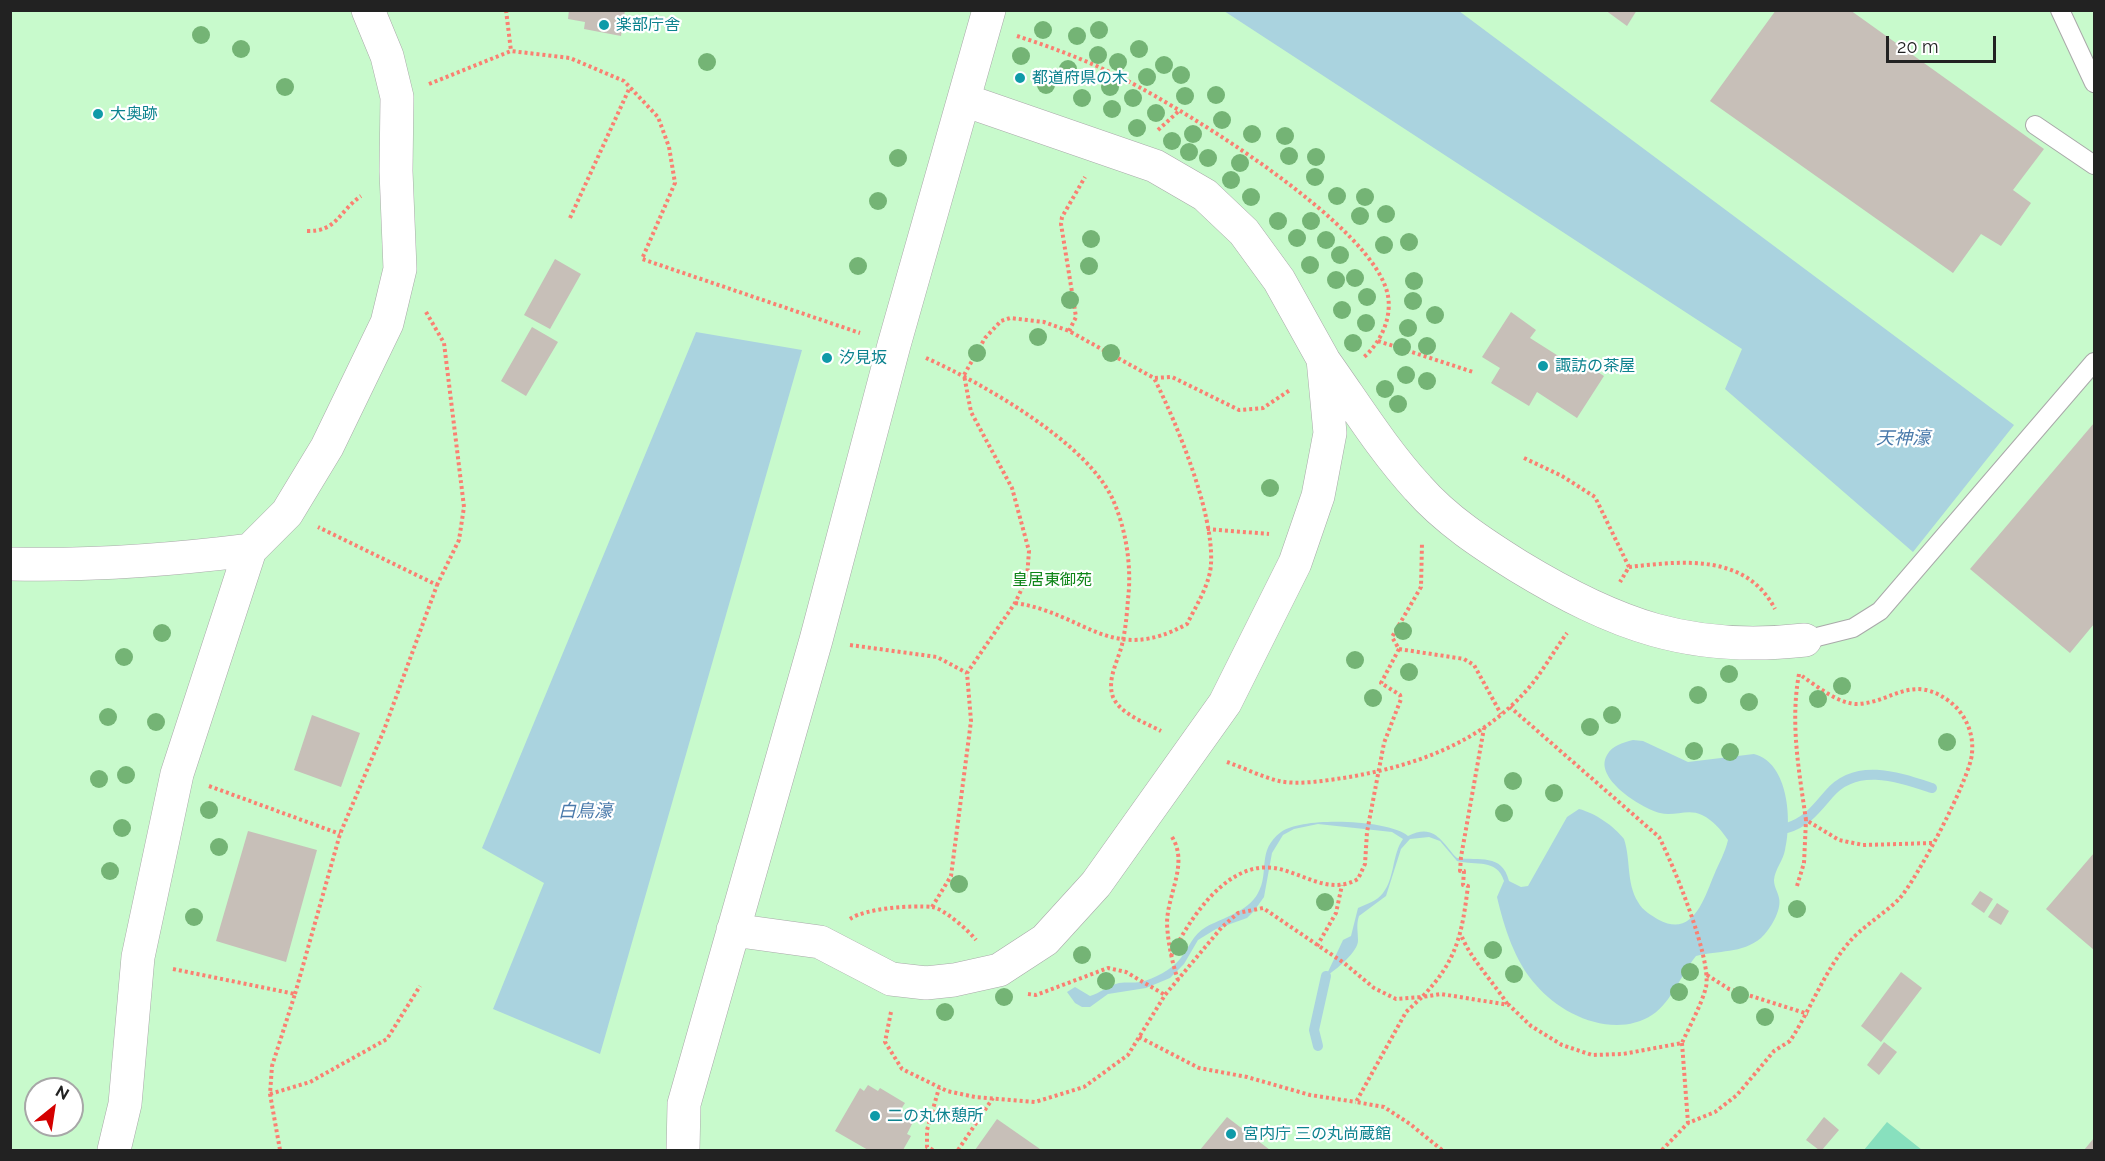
<!DOCTYPE html>
<meta charset="utf-8">
<style>
body{margin:0}
#map{position:relative;width:2105px;height:1161px;overflow:hidden;background:#f2efe9;font-family:Raleway,sans-serif}
canvas{display:block}
.frame{position:absolute;inset:0;border:12px solid #222;pointer-events:none}
.north{position:absolute;left:24px;top:1077px;width:60px;height:60px;box-sizing:border-box;background:#fff;border:2px solid #a7a7a7;border-radius:50%;rotate:30deg;font-size:16px;font-weight:700;line-height:24px;text-align:center;color:#222}
.north::after{content:'';display:block;margin:auto;width:21px;height:27px;background:#d40000;clip-path:polygon(50% 0,100% 100%,50% 72%,0 100%)}
.scale{position:absolute;left:1886px;top:36px;width:110px;height:27px;box-sizing:border-box;border:3px solid #222;border-top:0;padding-left:8px;font-size:18px;line-height:21px;white-space:nowrap;color:#222;-webkit-text-stroke:4px #fff;paint-order:stroke}
</style>
<div id="map">
<canvas width="2105" height="1161"></canvas>
<div class="frame"></div>
<div class="north">N</div>
<div class="scale">20 m</div>
</div>
<script>
const ctx = document.querySelector('canvas').getContext('2d');
ctx.lineJoin = 'round';
function fillPath(path, color) {
  ctx.fillStyle = color;
  ctx.fill(path, 'evenodd');
}
function stroke(path, color, width, dash) {
  ctx.strokeStyle = color;
  ctx.lineWidth = width;
  ctx.lineCap = dash ? 'butt' : 'round';
  ctx.setLineDash(dash || []);
  ctx.stroke(path);
}
function drawText(font, color, halo, rows, align = 'center') {
  ctx.font = font + ' Raleway,"Noto Sans JP",sans-serif';
  ctx.lineWidth = 4.5;
  ctx.setLineDash([]);
  ctx.textBaseline = 'middle';
  ctx.strokeStyle = halo;
  ctx.fillStyle = color;
  for (const [text, x, y, turn = 0] of rows) {
    ctx.save();
    ctx.translate(x, y);
    ctx.rotate((+turn || 0) * Math.PI / 180);
    ctx.textAlign = isNaN(turn) ? turn : align;
    if (halo) ctx.strokeText(text, 0, 0);
    ctx.fillText(text, 0, 0);
    ctx.restore();
  }
}
fillPath(new Path2D(`
 M10,11H2094V1150H11ZM36,1089H72V1125H36Z`), '#c8facc');
fillPath(new Path2D(`
 M1887,1122L1922,1150H1864Z`), '#88e0be');
fillPath(new Path2D(`
 M1224,11H1459L2014,425L1913,552L1725,389L1742,349Z
 M696,332L802,350L600,1054L493,1009L544,883L482,848Z
 M1633,740L1643,741L1688,762L1754,754C1789,763 1792,821 1785,850C1783,861 1775,869 1774,880C1774,887 1778,892 1779,898C1782,910 1770,930 1761,938C1742,954 1718,950 1696,956C1681,974 1672,1002 1652,1015C1615,1039 1562,1016 1536,985C1515,962 1504,927 1497,897L1504,881C1497,858 1476,866 1457,861L1440,841L1429,837L1410,839L1401,849L1386,896L1359,916C1356,925 1358,931 1358,940C1359,951 1335,971 1326,976L1343,940L1351,936L1358,908C1367,904 1377,901 1383,893C1395,878 1392,854 1403,839L1392,832L1318,824L1294,829L1283,835L1272,853L1264,897L1254,911L1247,918L1216,929L1198,940L1184,964L1170,978L1146,988L1108,994L1090,1007H1082L1075,1003L1067,992L1075,987L1090,996C1100,993 1108,986 1119,983C1126,982 1134,983 1141,982C1154,979 1172,969 1180,959C1189,948 1193,934 1206,927C1222,918 1248,912 1258,893C1270,872 1256,851 1281,832C1303,816 1390,820 1408,836C1435,822 1442,843 1457,858C1479,861 1502,853 1509,881L1521,887L1528,886L1567,817L1579,809C1595,813 1614,826 1624,839C1631,860 1626,882 1638,902C1643,911 1651,915 1659,920C1693,938 1704,899 1714,875C1719,863 1725,853 1728,840C1720,829 1714,821 1702,815C1688,808 1674,817 1660,813C1641,808 1593,778 1607,755C1613,745 1622,743 1633,740Z`), '#aad3df');
stroke(new Path2D(`
 M1787,828C1807,822 1816,809 1829,794C1856,762 1898,777 1932,788
 M1318,1046L1314,1030L1326,976`), '#aad3df', 10);
fillPath(new Path2D(`
 M569,10H625L621,36L584,29L585,22L568,19Z
 M1605,10H1637L1627,26Z
 M1776,10H1850L2044,149L2013,190L2031,203L2001,246L1981,234L1953,273L1710,101Z
 M555,259L581,274L550,329L524,315Z
 M1511,312L1536,330L1530,338L1571,364L1575,357L1604,376L1577,418L1537,392L1529,406L1491,383L1500,368L1482,357Z
 M532,327L558,342L526,396L501,381Z
 M2094,423V624L2070,653L1970,569Z
 M312,715L360,733L341,787L294,770Z
 M248,831L317,850L286,962L216,941Z
 M2094,853V950L2046,909Z
 M1980,891L1993,899L1984,913L1971,904Z
 M1997,903L2009,911L2001,925L1988,917Z
 M1901,972L1922,988L1881,1042L1861,1026Z
 M1884,1042L1897,1052L1879,1075L1867,1065Z
 M868,1085L878,1091L880,1088L905,1103L899,1112L914,1120L907,1134L911,1136L903,1150H868L835,1131L860,1088L864,1091Z
 M1227,1117L1270,1150H1200Z
 M1824,1117L1839,1130L1822,1150H1819L1806,1140Z
 M997,1119L1040,1149L1039,1150H975Z
 M2094,1138V1150H2084Z`), '#c7bfb8');
const lane = new Path2D(`
 M2060,10L2094,83
 M2035,125L2094,165
 M1805,640L1853,628L1880,611L2094,362`);
const street = new Path2D(`
 M1324,361C1354,403 1383,450 1418,488C1446,520 1483,544 1518,566C1615,625 1690,653 1805,640
 M10,564C91,566 170,560 250,550
 M733,930L820,942L891,979L926,983L954,980L999,970L1045,940L1096,884L1225,703L1295,563L1318,496L1330,433L1323,359L1279,280L1244,232L1205,195L1155,166L964,100
 M114,1150L125,1104L138,957L177,774L250,550L287,513L327,447L387,323L400,269L396,171L397,97L387,56L368,10
 M683,1150L684,1104L816,640L894,345L989,10`);
stroke(lane, '#a9a9a9', 20);
stroke(street, '#a9a9a9', 34);
stroke(new Path2D(`
 M506,10L511,51
 M1017,36C1054,48 1091,62 1126,80C1189,113 1376,227 1388,296C1392,319 1380,343 1364,357
 M429,84L511,51L570,58L624,81L658,117L669,147L675,183L642,259L860,333
 M1158,130L1180,110
 M570,218L630,87
 M307,231C337,232 339,211 361,196
 M426,312L444,343L464,507L459,540L437,585
 M1069,331L1076,317L1061,224L1062,217L1085,177
 M1378,341L1473,372
 M926,358C982,383 1088,443 1113,500C1126,529 1132,567 1128,599C1127,612 1126,626 1123,640C1120,658 1106,678 1113,697C1120,714 1146,723 1161,731
 M1524,458L1562,476L1595,497L1629,567L1620,582
 M1207,529L1269,534
 M1629,567C1682,561 1746,553 1775,609
 M1015,603C1085,613 1111,666 1187,624C1196,606 1210,584 1211,564C1214,513 1177,424 1154,378
 M850,645L937,657L967,673
 M1399,649L1464,659L1474,665L1501,714
 M1799,674C1790,723 1799,771 1806,820L1839,840L1863,845L1933,843
 M1227,762C1244,768 1262,777 1279,781C1298,785 1323,781 1343,778C1411,767 1477,745 1525,692C1541,675 1553,652 1567,633
 M209,786L340,834
 M1172,837C1189,864 1167,894 1167,924C1168,943 1172,962 1178,980
 M1797,886L1804,863L1806,820
 M932,907L951,876L971,721L967,673L1015,603L1027,578L1029,551L1012,488L971,412L964,375L985,338L1001,321L1010,318L1044,322L1069,331L1154,378L1172,377L1239,410L1263,408L1290,390
 M850,919C866,908 913,905 932,907C943,908 969,931 976,940
 M1462,937C1471,959 1494,983 1508,1005
 M1317,946L1336,913L1342,885
 M1171,956C1189,920 1226,861 1274,868C1302,872 1329,896 1358,879L1365,864L1367,832L1384,743L1401,699L1400,695L1381,683L1399,649L1392,637L1421,587L1422,543
 M173,969L295,994L272,1066L270,1094L280,1150
 M1707,975L1729,989L1808,1014
 M295,994L340,834L384,730L437,585L318,527
 M1028,994L1036,995L1108,968L1126,972L1165,995
 M891,1012L885,1042L902,1069L947,1091L975,1097L1035,1102L1084,1087L1128,1055L1165,995L1222,927L1238,913L1263,908L1344,963L1374,988L1396,999L1422,997C1457,961 1462,934 1468,886L1463,885L1464,871H1460L1461,857L1484,728
 M1139,1037L1199,1068L1247,1077L1310,1095L1356,1102
 M1682,1043L1688,1123
 M270,1094L310,1082L387,1039L420,986
 M933,1150L927,1147V1130L939,1088
 M958,1150L993,1098
 M1442,1150L1410,1124L1384,1107L1356,1102L1406,1012L1422,997L1441,994L1509,1005L1531,1026L1562,1045L1592,1055L1623,1054L1682,1043C1690,1025 1701,1006 1706,987C1712,959 1673,864 1659,837L1510,707
 M1662,1150L1688,1123L1715,1112L1737,1095L1774,1051L1790,1041C1811,1009 1825,969 1851,940C1865,925 1884,914 1899,899C1916,881 1971,777 1972,753C1974,733 1965,713 1949,701C1912,674 1894,701 1859,704C1840,705 1818,687 1802,676`), '#fa8072', 4, [3, 3]);
stroke(lane, '#fff', 18);
stroke(street, '#fff', 33);
ctx.fillStyle = '#74b475';
for (const [x, y] of [
 [1043,30],
 [1099,30],
 [201,35],
 [1077,36],
 [241,49],
 [1139,49],
 [1098,55],
 [1021,56],
 [707,62],
 [1118,62],
 [1164,65],
 [1068,69],
 [1181,75],
 [1147,77],
 [1046,85],
 [285,87],
 [1110,87],
 [1216,95],
 [1185,96],
 [1082,98],
 [1133,98],
 [1112,109],
 [1156,113],
 [1222,120],
 [1137,128],
 [1193,134],
 [1252,134],
 [1285,136],
 [1172,141],
 [1189,152],
 [1289,156],
 [1316,157],
 [898,158],
 [1208,158],
 [1240,163],
 [1315,177],
 [1231,180],
 [1337,196],
 [1251,197],
 [1365,197],
 [878,201],
 [1386,214],
 [1360,216],
 [1278,221],
 [1311,221],
 [1297,238],
 [1091,239],
 [1326,240],
 [1409,242],
 [1384,245],
 [1340,255],
 [1310,265],
 [858,266],
 [1089,266],
 [1355,278],
 [1336,280],
 [1414,281],
 [1367,297],
 [1070,300],
 [1413,301],
 [1342,310],
 [1435,315],
 [1366,323],
 [1408,328],
 [1038,337],
 [1353,343],
 [1427,346],
 [1402,347],
 [977,353],
 [1111,353],
 [1406,375],
 [1427,381],
 [1385,389],
 [1398,404],
 [1270,488],
 [1403,631],
 [162,633],
 [124,657],
 [1355,660],
 [1409,672],
 [1729,674],
 [1842,686],
 [1698,695],
 [1373,698],
 [1818,699],
 [1749,702],
 [1612,715],
 [108,717],
 [156,722],
 [1590,727],
 [1947,742],
 [1694,751],
 [1730,752],
 [126,775],
 [99,779],
 [1513,781],
 [1554,793],
 [209,810],
 [1504,813],
 [122,828],
 [219,847],
 [110,871],
 [959,884],
 [1325,902],
 [1797,909],
 [194,917],
 [1179,947],
 [1493,950],
 [1082,955],
 [1690,972],
 [1514,974],
 [1106,981],
 [1679,992],
 [1740,995],
 [1004,997],
 [945,1012],
 [1765,1017]
]) {
  ctx.beginPath();
  ctx.arc(x, y, 9, 0, 2 * Math.PI);
  ctx.fill();
}
for (const [x, y, r, color] of [
 [604,25,6,"#0f9aa8"],
 [1020,78,6,"#0f9aa8"],
 [98,114,6,"#0f9aa8"],
 [827,358,6,"#0f9aa8"],
 [1543,366,6,"#0f9aa8"],
 [875,1116,6,"#0f9aa8"],
 [1231,1134,6,"#0f9aa8"]
]) {
  const dot = new Path2D();
  dot.arc(x, y, r, 0, 2 * Math.PI);
  ctx.fillStyle = color;
  ctx.fill(dot);
  stroke(dot, '#fff', 2);
}
drawText('16px', '#0d838f', '#fff', [
 ["楽部庁舎",616,25],
 ["都道府県の木",1032,78],
 ["大奥跡",110,114],
 ["汐見坂",839,358],
 ["諏訪の茶屋",1555,366],
 ["二の丸休憩所",887,1116],
 ["宮内庁 三の丸尚蔵館",1243,1134]
], 'left');
drawText('16px', '#0c8416', '#fff', [
 ["皇居東御苑",1052,580]
]);
drawText('italic 18px', '#4a7aab', '#fff', [
 ["天神濠",1903,439],
 ["白鳥濠",585,812]
]);
</script>
